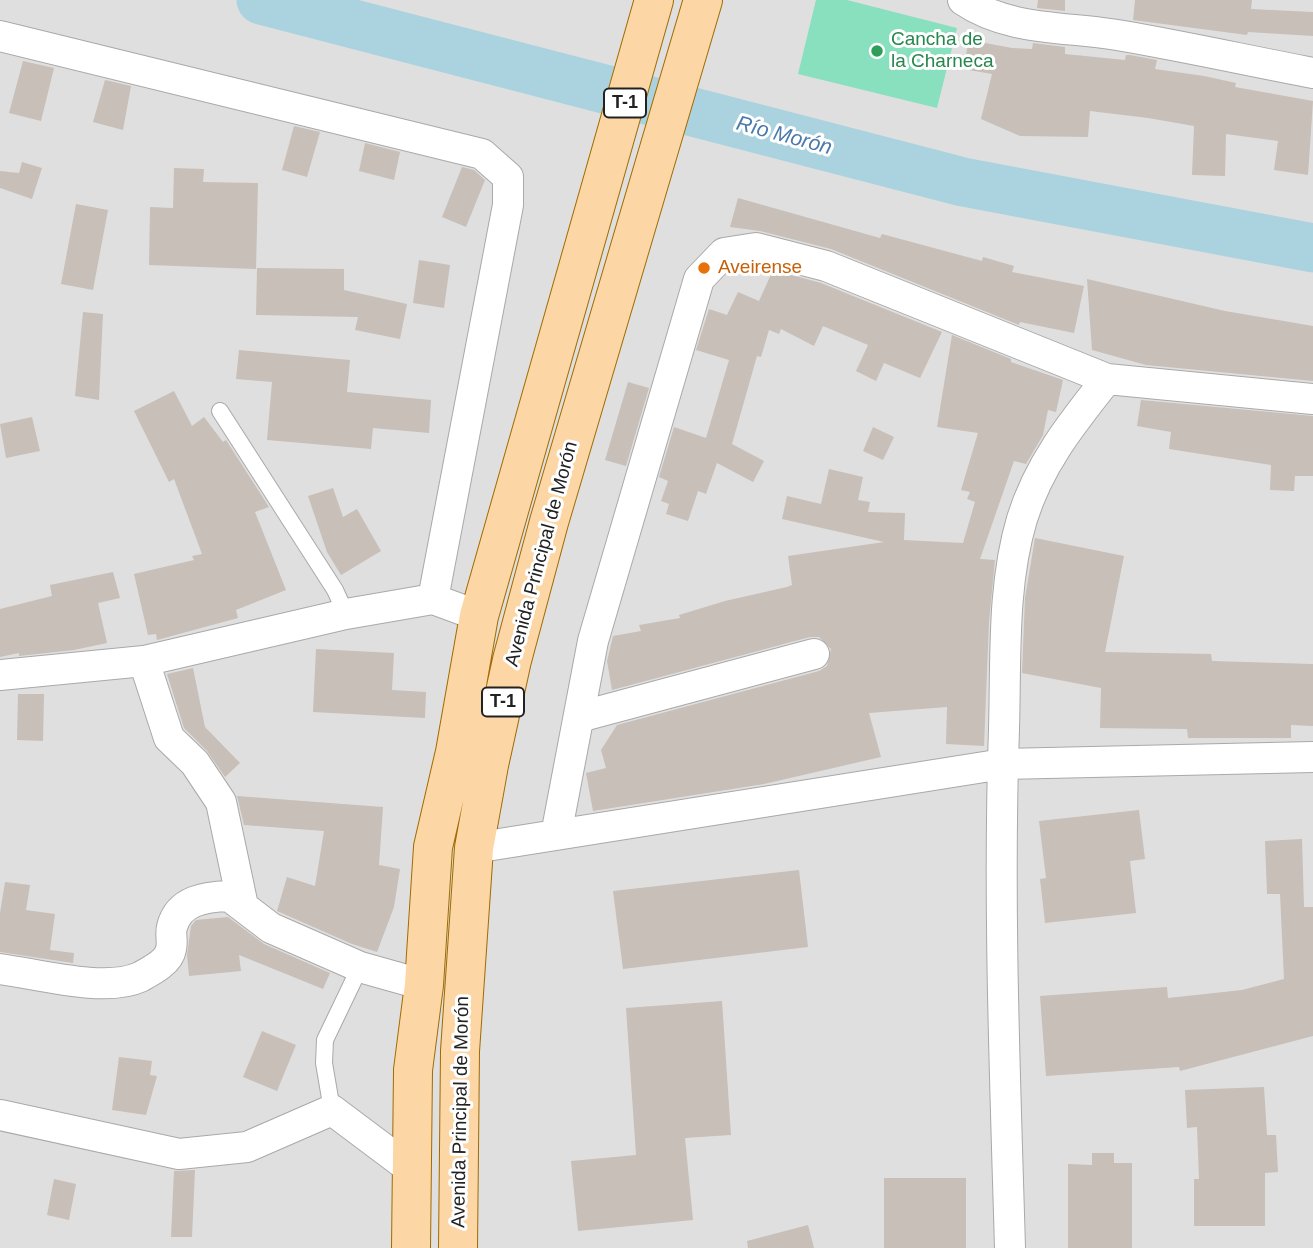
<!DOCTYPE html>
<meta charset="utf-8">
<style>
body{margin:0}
canvas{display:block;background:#f2efe9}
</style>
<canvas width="1313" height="1248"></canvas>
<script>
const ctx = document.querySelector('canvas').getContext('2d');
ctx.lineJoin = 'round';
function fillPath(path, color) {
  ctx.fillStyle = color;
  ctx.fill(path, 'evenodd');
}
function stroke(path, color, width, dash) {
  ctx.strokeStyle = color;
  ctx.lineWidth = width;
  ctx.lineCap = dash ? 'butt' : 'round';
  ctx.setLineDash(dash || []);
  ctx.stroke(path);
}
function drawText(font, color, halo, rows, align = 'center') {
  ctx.font = font + ' Arial,sans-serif';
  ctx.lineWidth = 6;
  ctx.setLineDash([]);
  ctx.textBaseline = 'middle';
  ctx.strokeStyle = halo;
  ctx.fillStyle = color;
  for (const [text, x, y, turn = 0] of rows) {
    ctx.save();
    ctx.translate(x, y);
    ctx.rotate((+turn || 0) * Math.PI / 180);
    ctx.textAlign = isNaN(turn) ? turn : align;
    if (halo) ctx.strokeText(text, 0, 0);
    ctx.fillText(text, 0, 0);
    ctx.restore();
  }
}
fillPath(new Path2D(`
 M0,0H1313V1248H0Z`), '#e0dfdf');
fillPath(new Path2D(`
 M816,0H847L957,28L937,108L798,74Z`), '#88e0be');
stroke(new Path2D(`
 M261,0L963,182L1313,248`), '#aad3df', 49);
fillPath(new Path2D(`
 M1038,0H1065V11L1037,8Z
 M1135,0H1252L1251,9L1313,12V36L1248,32L1247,35L1133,20Z
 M969,40L1012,48L1032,49L1033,43L1065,47V54L1125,60L1126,55H1130L1157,60L1155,69L1204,76L1236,83L1235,87L1313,101L1308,175L1274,170L1278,141L1226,134L1225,176L1192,175L1194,126L1148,118L1090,111L1088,137L1020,136L981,119L992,74L963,69Z
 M23,61L54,68L41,121L9,113Z
 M105,80L131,86L123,130L93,122Z
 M294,126L320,132L307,177L282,170Z
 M365,143L400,152L394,180L359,171Z
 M22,162L42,168L32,199L0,188V171L19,173Z
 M462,167L474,170L485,180L466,227L442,217Z
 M174,168L204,169L203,182L258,183L256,269L149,265L150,207L173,208Z
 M738,198L880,238L882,234L982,261L983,257L1014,266L1012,272L1084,286L1074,333L1020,322L1019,325L831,249L760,231L730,227Z
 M76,204L108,210L93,290L61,284Z
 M419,260L450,265L444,308L413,303Z
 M257,268L344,269V290L407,304L400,339L355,330L358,317L256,315Z
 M773,270L821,283L942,332L920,378L884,363L876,381L856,371L868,345L823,326L814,346L781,329L779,334L769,330L761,357L757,356L732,444L764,461L753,482L717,463L706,494L698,491L688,521L666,514L669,504L661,501L668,481L659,477L674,427L706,438L729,360L696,350L709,309L727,315L738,292L759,301Z
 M1087,279L1225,311L1313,326V381L1146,365L1092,350Z
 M83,312L103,314L99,400L75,396Z
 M952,335L1011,359V362L1063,380L1056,412L1048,410L1043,435L1026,464L1014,461L980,559L995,560L989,622L984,746L946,744L947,707L869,713L881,757L764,784L593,811L586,773L606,768L601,750L617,725L819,671L827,666L831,649L819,637H810L612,690L607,661L613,636L641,631L639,625L680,618L679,615L725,601L787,587L792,585L788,556L884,542L782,519L787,496L821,504L829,469L863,477L858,500L870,502L868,512L905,513L904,540L963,543L975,502L967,499L970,492L961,490L978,433L937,427Z
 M239,350L350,360L347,392L431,400L429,433L373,428L371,449L267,440L272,382L236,379Z
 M628,382L649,388L626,466L605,460Z
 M174,391L192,426L204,417L223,442L226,440L269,507L255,512L286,590L236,610L238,618L157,640L156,634L148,635L134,574L194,560L192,556L202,554L174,479L169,482L134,411Z
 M1141,400L1313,416V476H1295L1294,491L1270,490L1271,465L1169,449L1171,432L1137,426Z
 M32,417L40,451L6,458L0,424Z
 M873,427L894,437L883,460L863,451Z
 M333,488L343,517L357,509L381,551L341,575L327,552L308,496Z
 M1035,538L1124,556L1105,652L1211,654L1212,661L1313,664V726L1291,725V738H1188L1187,729L1100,728L1101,688L1022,673L1025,598Z
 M113,572L120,598L98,603L107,643L74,650L19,656V653L0,657V609L52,596L50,585Z
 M316,649L394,653L392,690L426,692L425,718L313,712Z
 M193,668L205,727L240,763L225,777L207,751L184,728L167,674Z
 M18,694H44L43,741L17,740Z
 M237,796L383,807L379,865L400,869L394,907L377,952L352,944L277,911L287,877L315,886L324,831L244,825Z
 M1139,810L1145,859L1130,861L1136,913L1045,923L1040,879L1046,878L1039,821Z
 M1302,839L1304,907H1313V1036L1180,1071L1179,1067L1046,1076L1040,996L1167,987L1168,998L1242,990L1284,979L1280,894H1267L1265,841Z
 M799,870L808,947L623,969L613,891Z
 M5,882L30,885L26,910L55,914L50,950L74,953L73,963L0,952V913Z
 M228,917L264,944L330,973L323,989L239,955L241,971L189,976L187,955L191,926L196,920Z
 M722,1001L731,1135L685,1138L693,1220L578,1231L571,1161L636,1155L626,1008Z
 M262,1031L296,1045L277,1091L243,1077Z
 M119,1057L152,1061L150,1075L157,1076L146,1115L112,1110Z
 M1264,1087L1267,1135H1276L1278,1172L1265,1173V1226H1194V1179H1199L1197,1127L1187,1128L1185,1090Z
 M1092,1153H1114V1163H1132V1248H1068V1164L1092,1165Z
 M195,1170L192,1237H171L174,1171Z
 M884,1178H966V1248H884Z
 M54,1179L76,1184L69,1220L47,1215Z
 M808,1225L814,1248H748L747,1241Z`), '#c7bfb8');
const service = new Path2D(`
 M220,411L335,590L346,614
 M332,1110L324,1063L325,1040L360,967`);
const minor = new Path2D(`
 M963,0C1010,32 1069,26 1123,36C1187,47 1250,61 1313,73
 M0,36L482,154L508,177V205L433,599
 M144,661L169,738L195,763L221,802L243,906
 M0,675L144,661L346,614L433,599L479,616
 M579,717L814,654
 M556,835L593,641L699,279L724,253L756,248L826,266L1107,379L1313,399
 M474,848L1003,764L1313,757
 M0,969C38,974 105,993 140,977C151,971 169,962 171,949C173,942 170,934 172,927C179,900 205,897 229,896L271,928L360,967L424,985
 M0,1115L179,1154L247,1147L332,1110L412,1170
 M1010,1248C1005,1075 998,902 1004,729C1006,659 1002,586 1022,519C1039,464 1072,423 1107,379`);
const primary = new Path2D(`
 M411,1248L413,1070L424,985L433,847L455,752L479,616L654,0
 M458,1248L460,1051L474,848L489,765L512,660L549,522L703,0`);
stroke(service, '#a9a9a9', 18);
stroke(minor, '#a9a9a9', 32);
stroke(primary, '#a06b00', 40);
stroke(service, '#fff', 16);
stroke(minor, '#fff', 30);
stroke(primary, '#fcd6a4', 38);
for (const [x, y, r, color] of [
 [877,51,7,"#2e9e5b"],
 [704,268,7,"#e8710a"]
]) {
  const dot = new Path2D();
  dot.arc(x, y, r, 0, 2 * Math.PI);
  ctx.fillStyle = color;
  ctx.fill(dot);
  stroke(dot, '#fff', 2.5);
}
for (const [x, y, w] of [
 [625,103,42],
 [503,702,42]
]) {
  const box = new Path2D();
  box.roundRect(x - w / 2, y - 14.5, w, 29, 5);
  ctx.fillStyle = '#fff';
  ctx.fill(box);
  stroke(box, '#222', 2);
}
drawText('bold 18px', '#222', null, [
 ["T-1",625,103],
 ["T-1",503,702]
]);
drawText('19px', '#27864d', '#fff', [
 ["Cancha de",891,40],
 ["la Charneca",891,62]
], 'left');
drawText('19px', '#c56008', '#fff', [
 ["Aveirense",718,268]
], 'left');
drawText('19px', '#222', '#fff', [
 ["Avenida Principal de Morón",542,554,-75],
 ["Avenida Principal de Morón",461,1112,-89]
]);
drawText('italic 21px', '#4a7aab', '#fff', [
 ["Río Morón",784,136,15]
]);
</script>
